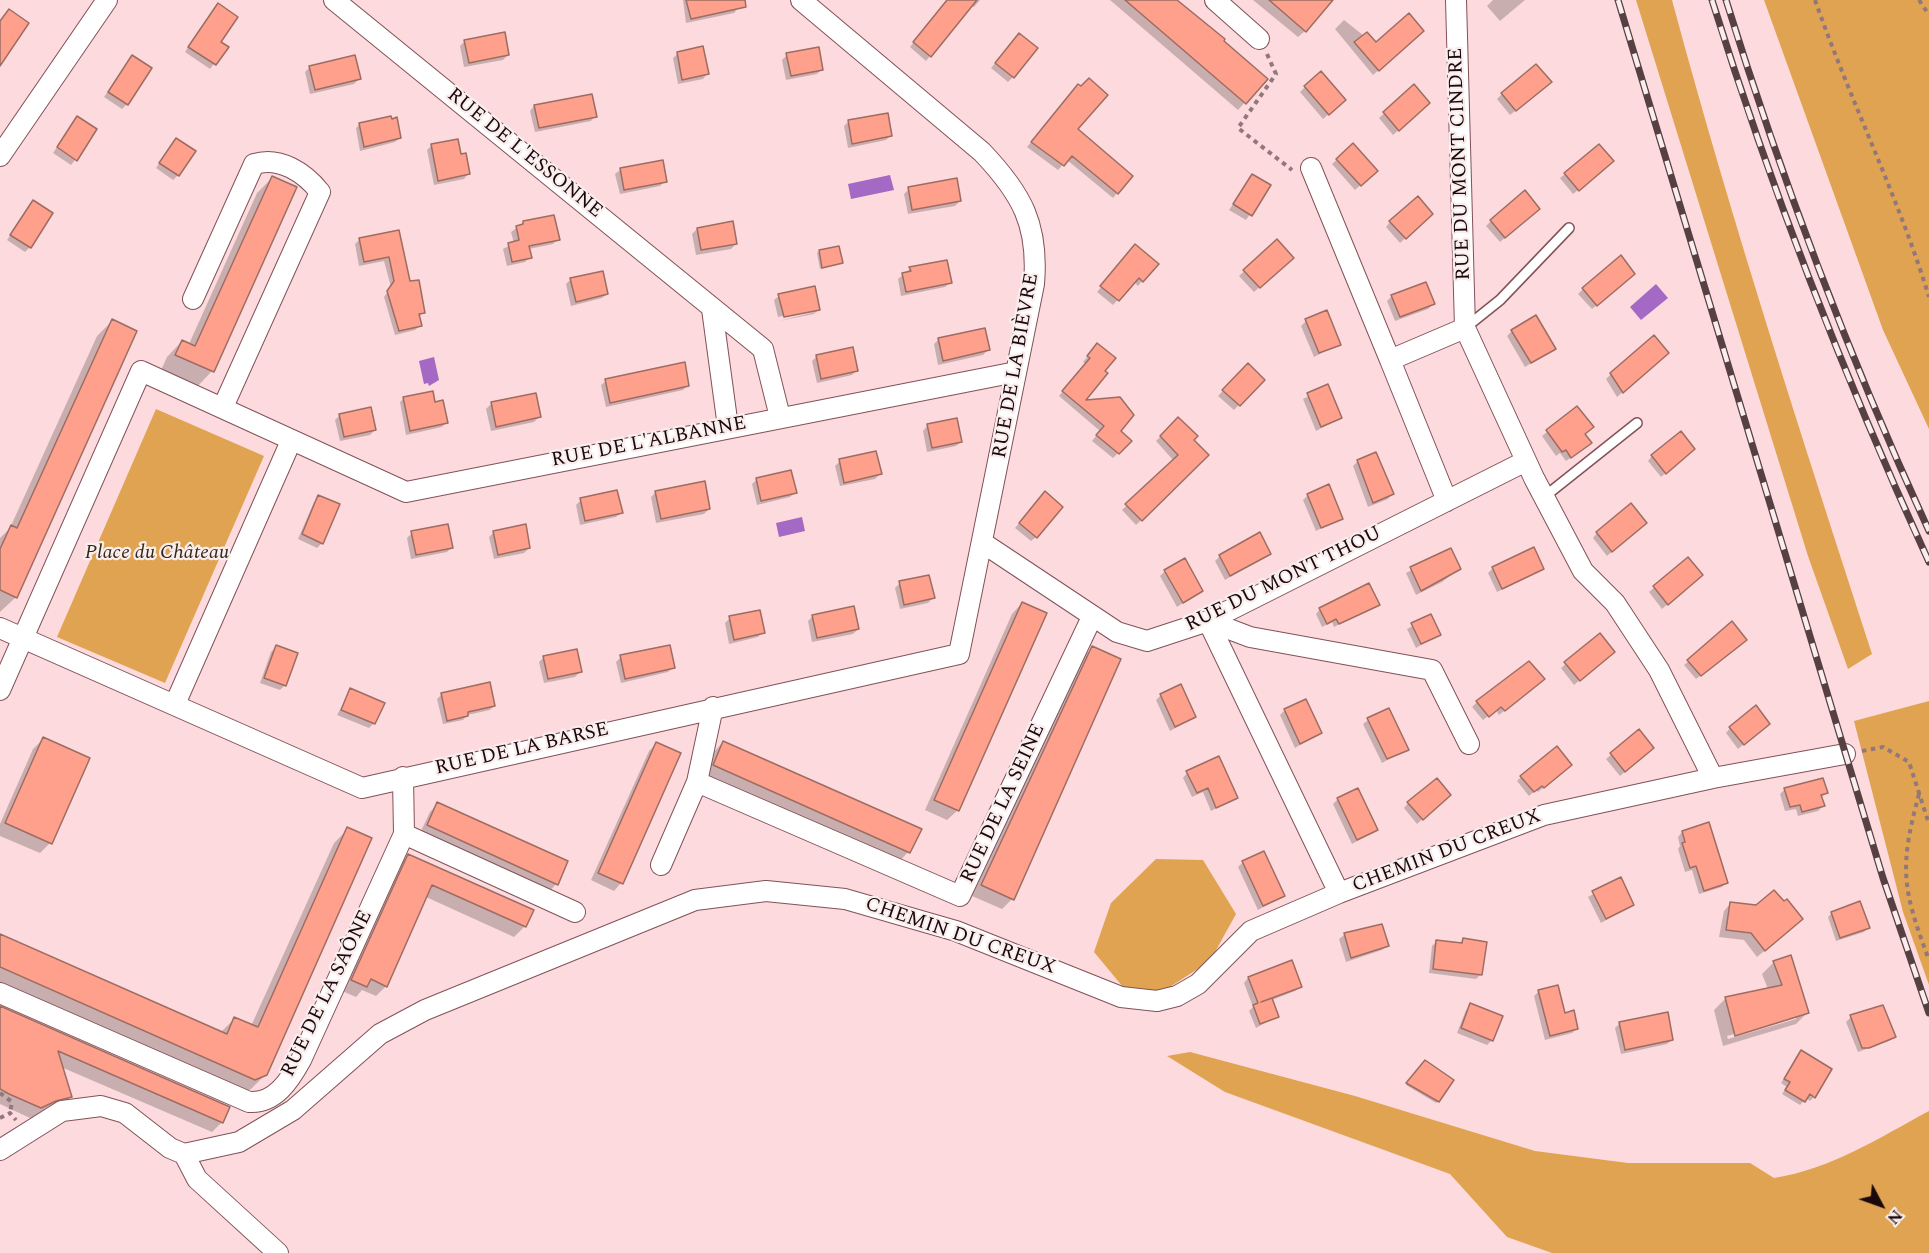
<!DOCTYPE html>
<meta charset="utf-8">
<style>
body{margin:0}
#map{position:relative;width:1929px;height:1253px;overflow:hidden;background:#fcdadd;font-family:Spectral,serif}
canvas{display:block}
.north{position:absolute;left:1851px;top:1175px;width:60px;height:60px;-webkit-text-stroke:4px #f9edee;paint-order:stroke;rotate:131deg;font-size:16px;font-weight:700;line-height:24px;text-align:center;color:#1a080a}
.north::after{content:'';display:block;margin:auto;width:21px;height:27px;background:#1a080a;clip-path:polygon(50% 0,100% 100%,50% 72%,0 100%)}
</style>
<div id="map">
<canvas width="1929" height="1253"></canvas>
<div class="north">N</div>
</div>
<script>
const ctx = document.querySelector('canvas').getContext('2d');
ctx.lineJoin = 'round';
function fillPath(path, color) {
  ctx.fillStyle = color;
  ctx.fill(path, 'evenodd');
}
function stroke(path, color, width, dash) {
  ctx.strokeStyle = color;
  ctx.lineWidth = width;
  ctx.lineCap = dash ? 'butt' : 'round';
  ctx.setLineDash(dash || []);
  ctx.stroke(path);
}
function drawText(font, color, halo, rows, align = 'center') {
  ctx.font = font + ' Spectral,serif';
  ctx.lineWidth = 4.5;
  ctx.setLineDash([]);
  ctx.textBaseline = 'middle';
  ctx.strokeStyle = halo;
  ctx.fillStyle = color;
  for (const [text, x, y, turn = 0] of rows) {
    ctx.save();
    ctx.translate(x, y);
    ctx.rotate((+turn || 0) * Math.PI / 180);
    ctx.textAlign = isNaN(turn) ? turn : align;
    if (halo) ctx.strokeText(text, 0, 0);
    ctx.fillText(text, 0, 0);
    ctx.restore();
  }
}
fillPath(new Path2D(`
 M1636,0H1672C1731,220 1802,437 1872,654L1848,669L1808,556Z
 M1764,0H1929V429L1883,330Z
 M156,409L264,456L165,683L57,637Z
 M1929,701V985L1903,912L1854,721Z
 M1156,859L1203,860L1236,914L1210,961L1162,992L1123,987L1094,952L1111,903Z
 M1190,1052L1355,1096L1535,1151L1628,1163H1750L1774,1178C1831,1169 1879,1138 1929,1111V1253H1552L1507,1237L1450,1174L1225,1092L1167,1056Z`), '#e0a351');
fillPath(new Path2D(`
 M890,175L894,190L851,199L848,184Z
 M1656,284L1668,298L1641,320L1630,307Z
 M434,357L439,380L429,386L428,383L424,384L419,361Z
 M802,517L805,531L779,537L776,523Z`), '#a369c5');
fillPath(new Path2D(`
 M683,0H737L738,8L734,13L686,23Z
 M955,0H980L974,7L971,5L926,61L910,47L936,15Z
 M1110,0H1176L1265,79L1238,110Z
 M1253,0H1319L1305,31L1298,37Z
 M1493,0H1525L1500,21L1487,6Z
 M213,10L219,42L227,47L210,69L185,52Z
 M1344,20L1392,58L1373,75L1335,29Z
 M1015,39L1013,77L1008,82L991,68Z
 M465,41L508,55L503,60L464,67L460,46Z
 M678,53L707,74L703,79L678,84L673,58Z
 M787,55L821,70L817,74L786,80L782,60Z
 M128,62L127,104L122,109L104,97Z
 M310,67L359,79L354,84L310,94L305,72Z
 M1414,86L1423,108L1393,135L1379,118Z
 M1305,87L1339,105L1323,119L1300,92Z
 M1545,87L1510,115L1497,99L1502,94Z
 M1074,91L1076,129L1117,193L1113,198L1067,160L1058,170L1027,147Z
 M534,106L595,116L591,121L535,132L530,111Z
 M77,117L75,160L71,165L53,153Z
 M849,121L891,135L886,140L848,148L844,126Z
 M360,124L400,138L395,142L360,151L356,128Z
 M172,145L178,175L173,180L156,168Z
 M1353,145L1376,171L1355,190L1332,164Z
 M431,146L460,156L468,174L464,179L434,185L427,150Z
 M1608,166L1573,194L1560,178L1565,174Z
 M620,170L665,181L660,186L620,194L615,174Z
 M1253,176L1269,186L1246,220L1229,210Z
 M273,177L295,187L212,371L197,387L161,370L167,357L182,341L189,344L257,193Z
 M909,189L960,201L955,206L908,214L904,194Z
 M33,202L30,247L25,252L7,240Z
 M1431,214L1400,243L1386,227L1390,222Z
 M1533,214L1500,242L1486,226L1491,221Z
 M523,223L558,239L553,244L529,249L530,257L525,262L507,266L503,249L514,243L511,232Z
 M697,229L736,244L731,249L696,255L692,234Z
 M398,231L409,283L424,312L418,318L420,326L415,330L395,335L384,297L391,287L384,261L359,266L355,244L360,239Z
 M1277,241L1292,258L1254,292L1239,276Z
 M819,251L841,263L820,269L817,253Z
 M1131,251L1142,281L1138,286L1134,282L1113,305L1097,292Z
 M910,269L950,283L945,287L901,296L898,279Z
 M1629,278L1592,309L1578,294L1583,289Z
 M571,279L607,294L602,298L571,306L566,284Z
 M779,296L819,309L814,314L779,321L815,312V309L778,317L774,300Z
 M1392,296L1433,304L1428,309L1395,321L1387,301Z
 M112,321L16,597L0,612V538L10,528L97,336Z
 M1306,321L1339,344L1314,357L1301,326Z
 M1512,331L1554,349L1525,367L1507,336Z
 M939,339L988,350L983,355L938,365L934,344Z
 M1093,350L1083,401L1130,441L1113,458L1092,441L1100,431L1059,396L1086,364L1083,362Z
 M817,356L856,371L852,375L817,383L812,361Z
 M1662,358L1617,397L1606,379L1611,374Z
 M1248,365L1263,380L1234,410L1218,396Z
 M606,381L688,385L683,390L606,407L601,385Z
 M1328,386L1340,418L1316,431L1303,399Z
 M534,395L539,417L534,422L491,431L486,409L491,404Z
 M404,398L434,403L446,423L442,427L406,435L400,402Z
 M1577,408L1585,448L1566,461L1560,453L1556,456L1542,436Z
 M340,415L375,430L370,435L340,441L335,420Z
 M1178,419L1192,440L1207,455L1136,525L1122,510L1174,461L1156,441Z
 M927,426L961,442L956,446L927,452L923,431Z
 M1688,453L1661,477L1648,461L1652,456Z
 M840,461L880,474L875,479L840,486L835,466Z
 M1358,461L1392,494L1388,499L1368,507L1353,466Z
 M757,479L795,493L790,497L757,505L752,484Z
 M656,492L709,509L704,514L656,523L651,497Z
 M1308,495L1341,518L1316,531L1303,500Z
 M319,497L322,543L317,548L298,539L314,502Z
 M1040,498L1036,537L1031,541L1015,528Z
 M581,500L621,513L616,517L580,525L576,505Z
 M1640,527L1607,556L1593,538L1597,533Z
 M494,532L529,548L524,553L494,559L489,537Z
 M412,533L452,547L447,552L411,559L407,538Z
 M1450,550L1459,569L1442,582L1416,595L1406,573Z
 M1270,553L1225,580L1215,561L1220,556Z
 M1688,559L1696,580L1662,609L1649,592Z
 M1493,568L1543,569L1497,592L1488,573Z
 M1165,571L1201,591L1177,607L1160,576Z
 M900,583L933,598L928,603L900,609L895,588Z
 M1022,603L958,810L947,820L925,810L1012,614Z
 M1378,604L1334,627L1332,622L1322,627L1316,614L1320,609Z
 M813,616L858,629L853,634L812,642L808,621Z
 M1431,616L1440,634L1416,648L1407,629Z
 M730,618L763,632L758,637L729,644L725,623Z
 M1599,635L1608,656L1574,685L1561,668Z
 M1741,645L1696,679L1684,665L1689,661Z
 M276,647L285,685L280,690L260,683L271,652Z
 M1092,648L1012,899L1002,909L972,896L1082,658Z
 M544,657L580,672L575,677L544,683L539,662Z
 M621,657L673,667L668,672L621,683L616,662Z
 M1538,684L1499,715L1496,710L1483,720L1472,707L1477,702Z
 M351,690L374,723L369,728L337,715Z
 M442,694L494,706L490,710L467,715L463,720L443,724L437,699Z
 M1161,695L1195,717L1170,731L1156,700Z
 M1285,710L1320,733L1295,748L1280,715Z
 M1368,720L1407,749L1382,763L1363,724Z
 M1730,728H1763L1738,749L1726,733Z
 M1639,732L1647,753L1620,776L1606,759Z
 M43,739L50,843L40,853L0,836V824L33,749Z
 M723,742L920,829L908,852L898,863L703,776L713,753Z
 M657,743L621,883L614,891L591,880L649,751Z
 M1566,769L1538,792L1536,790L1529,796L1517,781L1521,777Z
 M1187,773L1237,797L1211,811L1203,792L1192,797L1183,778Z
 M1785,789L1826,793L1821,798L1823,806L1818,811L1798,816L1796,809L1785,811L1780,794Z
 M1338,799L1377,830L1352,844L1333,804Z
 M1444,800L1417,824L1404,808L1408,803Z
 M437,804L556,884L549,892L420,833L430,812Z
 M348,829L266,1074L251,1089L240,1094L0,987V936L220,1033L234,1019L251,1026L334,843Z
 M1682,832L1727,882L1722,887L1699,894L1692,870L1685,872L1678,849L1680,846L1678,837Z
 M408,856L525,926L514,937L426,897L386,986L376,996L362,990L356,997L342,991L398,866Z
 M1243,862L1283,896L1258,910L1238,867Z
 M1620,879L1632,905L1601,923L1588,897Z
 M1731,903L1756,906L1794,926L1757,957L1744,940L1719,937L1724,911Z
 M1832,913L1868,928L1864,932L1836,941L1828,917Z
 M1381,926L1387,946L1382,950L1346,962L1339,939L1344,935Z
 M1463,940L1481,974L1476,979L1429,973L1432,946L1437,941L1459,944Z
 M1291,962L1300,987L1295,991L1272,1000L1277,1016L1256,1028L1249,1011L1253,1007L1244,983L1248,978Z
 M1774,962L1807,1013L1796,1024L1723,1046L1714,1010L1726,998L1768,989L1762,974ZM1796,1016V1019L1728,1039L1727,1036Z
 M1539,991L1577,1028L1572,1033L1545,1040L1534,996Z
 M1471,1005L1492,1040L1487,1045L1457,1033L1466,1010Z
 M0,1007L222,1122L212,1132L61,1067L70,1097L60,1107L30,1118L0,1104Z
 M1851,1017L1894,1036L1889,1041L1858,1052L1846,1022Z
 M1620,1023L1672,1040L1667,1044L1621,1054L1615,1028Z
 M1801,1052L1814,1097L1810,1101L1806,1098L1800,1105L1782,1094L1787,1087L1781,1083Z
 M1425,1062L1438,1101L1436,1103L1406,1085Z`), '#0003');
const building = new Path2D(`
 M686,0H745L746,7L691,19Z
 M947,0H977L931,57L913,42Z
 M1125,0H1177L1225,39L1224,41L1268,79L1246,104Z
 M1269,0H1333L1306,32Z
 M218,3L238,17L221,42L229,47L216,65L188,47Z
 M9,9L29,23L0,66V21Z
 M1409,13L1424,31L1379,71L1354,42L1367,32L1376,42Z
 M505,32L509,55L469,63L464,40Z
 M1019,33L1038,48L1014,78L995,63Z
 M703,46L709,74L682,80L677,52Z
 M819,47L823,70L791,76L786,53Z
 M132,55L152,68L128,105L108,92Z
 M355,55L361,79L315,90L309,66Z
 M1536,64L1552,82L1516,111L1501,93Z
 M1321,71L1346,100L1329,115L1304,86Z
 M1089,78L1108,95L1078,129L1133,176L1118,194L1072,156L1064,166L1031,142L1078,84L1081,86Z
 M1414,84L1430,103L1399,131L1383,112Z
 M592,94L597,117L539,128L534,105Z
 M888,113L892,136L852,144L848,120Z
 M77,116L97,129L77,161L57,147Z
 M391,116L392,119L397,117L401,138L364,147L359,123Z
 M176,138L196,151L179,176L159,163Z
 M458,139L461,154L466,153L470,174L438,181L431,144Z
 M1353,143L1378,171L1361,186L1336,159Z
 M1599,144L1614,161L1579,191L1564,173Z
 M663,160L667,182L624,190L620,168Z
 M1252,174L1271,185L1252,216L1233,204Z
 M272,176L297,187L214,372L175,355L182,340L195,346Z
 M957,178L961,201L912,210L908,187Z
 M1525,190L1540,209L1505,238L1490,220Z
 M1418,196L1433,214L1406,239L1389,221Z
 M33,200L53,213L31,248L10,235Z
 M554,215L560,240L529,246L532,258L512,262L508,243L519,240L516,226L523,224V221Z
 M733,221L737,244L701,250L697,228Z
 M399,230L410,281L419,280L425,313L419,314L422,326L399,331L387,291L394,281L389,257L364,262L359,238Z
 M1277,239L1294,258L1260,288L1243,270Z
 M1135,244L1159,264L1143,282L1139,278L1119,301L1100,286Z
 M839,246L843,263L822,268L819,250Z
 M1621,255L1635,274L1597,306L1582,288Z
 M947,260L952,283L906,292L902,273L911,271L909,267Z
 M603,271L608,294L576,302L570,278Z
 M1426,282L1435,304L1400,317L1391,295Z
 M815,286L820,310L784,317L778,294Z
 M1327,310L1341,345L1319,353L1305,319Z
 M1536,315L1556,349L1531,363L1511,330Z
 M112,319L137,331L17,598L0,590V549L11,525L17,528Z
 M985,328L990,350L943,361L938,338Z
 M1654,335L1669,353L1623,393L1610,373Z
 M1097,343L1116,358L1105,371L1108,373L1086,400L1120,397L1134,415L1121,431L1132,441L1119,454L1096,435L1104,426L1062,391L1090,358L1087,356Z
 M853,347L858,371L821,379L816,355Z
 M685,362L689,386L610,403L605,379Z
 M1248,363L1265,380L1240,406L1222,390Z
 M1328,384L1342,418L1321,427L1307,393Z
 M433,391L435,402L443,400L448,423L410,431L403,397Z
 M536,393L541,417L496,427L491,402Z
 M1577,406L1594,427L1585,434L1592,443L1571,458L1566,450L1562,452L1546,430Z
 M371,407L376,430L344,437L339,414Z
 M1178,417L1198,436L1194,440L1209,455L1142,521L1125,504L1178,455L1160,436Z
 M957,418L962,442L932,448L927,424Z
 M1681,431L1695,449L1666,474L1651,455Z
 M876,451L882,474L844,483L839,459Z
 M1376,452L1394,494L1373,503L1357,460Z
 M791,470L797,493L761,501L756,478Z
 M705,481L710,509L661,519L655,491Z
 M1329,484L1343,519L1321,528L1307,494Z
 M617,490L623,513L585,521L580,498Z
 M1045,491L1063,507L1037,538L1019,523Z
 M318,495L340,504L323,544L302,534Z
 M1631,503L1647,523L1612,552L1596,532Z
 M448,524L453,548L416,555L411,531Z
 M526,524L530,548L498,555L493,531Z
 M1260,532L1271,554L1230,576L1219,555Z
 M1534,547L1544,569L1502,589L1492,567Z
 M1451,548L1461,569L1421,591L1410,567Z
 M1688,557L1703,575L1668,605L1653,586Z
 M1185,558L1203,591L1183,603L1164,570Z
 M929,575L935,598L904,605L899,581Z
 M1369,583L1380,605L1339,624L1336,619L1327,624L1319,608Z
 M1022,602L1047,613L959,811L934,800Z
 M854,606L859,629L817,638L812,615Z
 M760,610L765,633L734,640L729,616Z
 M1431,614L1441,635L1421,644L1411,623Z
 M1732,621L1747,640L1701,676L1687,660Z
 M1600,633L1615,652L1580,681L1564,662Z
 M276,645L298,653L286,686L264,678Z
 M670,645L675,668L625,679L620,655Z
 M1092,646L1121,659L1014,900L981,885Z
 M577,649L582,672L548,679L543,656Z
 M1529,661L1545,679L1505,711L1501,707L1489,717L1476,701Z
 M490,682L495,706L468,712V716L447,721L441,693Z
 M1181,684L1196,717L1175,727L1160,694Z
 M350,688L385,703L375,724L341,710Z
 M1306,699L1322,733L1300,744L1284,709Z
 M1756,705L1770,724L1744,745L1729,727Z
 M1389,708L1409,750L1387,759L1367,718Z
 M1639,729L1654,748L1625,772L1610,753Z
 M43,737L90,758L52,844L5,823Z
 M723,741L922,829L910,853L713,765Z
 M656,742L681,753L623,884L598,873Z
 M1557,746L1572,765L1544,788L1542,786L1534,792L1520,776Z
 M1219,756L1238,798L1216,808L1208,788L1197,793L1186,771Z
 M1437,778L1451,795L1423,820L1407,802Z
 M1823,778L1828,793L1821,795L1825,806L1802,812L1800,805L1790,807L1784,788Z
 M1358,788L1378,830L1357,840L1337,798Z
 M437,802L568,861L558,885L427,825Z
 M1709,822L1728,883L1704,891L1696,866L1690,868L1682,843L1685,842L1682,831Z
 M347,827L372,838L267,1075L255,1080L0,967V934L227,1034L234,1017L258,1027Z
 M1264,851L1285,896L1263,906L1242,861Z
 M408,854L534,910L526,927L432,885L387,987L371,979L367,987L351,980Z
 M1621,877L1634,905L1606,919L1592,891Z
 M1774,890L1784,901L1787,899L1803,919L1765,951L1751,933L1726,930L1730,902L1756,905Z
 M1860,901L1870,928L1840,938L1831,912Z
 M1382,924L1389,946L1351,958L1344,933Z
 M1463,938L1487,942L1482,975L1433,969L1436,940L1462,943Z
 M1791,955L1809,1013L1735,1036L1725,997L1782,985L1773,961Z
 M1292,960L1302,987L1261,1002L1272,998L1279,1017L1260,1024L1253,1005L1258,1003L1248,977Z
 M1558,985L1565,1013L1574,1010L1578,1029L1550,1036L1538,990Z
 M1470,1003L1503,1016L1493,1041L1461,1028Z
 M1883,1005L1896,1037L1869,1048H1862L1850,1015Z
 M0,1006L230,1107L223,1123L58,1051L72,1097L56,1101L41,1108L9,1094L0,1089Z
 M1668,1012L1673,1040L1625,1050L1619,1022Z
 M1801,1050L1832,1069L1815,1098L1810,1094L1805,1102L1785,1090L1790,1082L1784,1079Z
 M1425,1060L1454,1080L1439,1102L1406,1083Z`);
fillPath(building, '#ffa08c');
stroke(building, '#9d6c62', 1.5);
const service = new Path2D(`
 M1465,328L1500,300L1569,228
 M1544,497L1637,423`);
const minor = new Path2D(`
 M334,0L763,349L780,417
 M1215,0L1259,39
 M1456,0L1465,328L1534,478L1583,571L1615,603L1659,670L1713,778
 M0,156L107,0
 M1311,168L1390,360
 M193,299L254,164C280,156 305,173 320,192L223,407
 M712,309L728,427
 M1447,501L1390,360L1465,328
 M983,543L1117,632L1147,641L1208,621L1526,461
 M1208,621L1250,637L1432,670L1469,744
 M1208,621L1339,893
 M0,628L362,788L959,654L1034,284C1039,225 1022,194 982,152L801,0
 M0,690L141,371L406,492L1016,372
 M175,704L291,441
 M697,782L960,896L1092,617
 M404,834L575,912
 M661,865L697,782L713,707
 M0,993L249,1102C275,1104 290,1080 301,1060L404,834L403,777
 M0,1150L62,1111L101,1106L125,1113L170,1148L184,1154L239,1142L293,1110L380,1034L425,1010L695,900L766,891L845,899L956,931L1121,997L1157,1001L1177,996L1198,984L1251,931L1339,893L1544,815L1713,778L1845,754
 M184,1154L197,1179L278,1253`);
stroke(service, '#825258', 12);
stroke(minor, '#825258', 22);
stroke(new Path2D(`
 M1815,0C1850,100 1898,196 1929,297
 M1919,0L1929,15
 M1267,54L1276,74L1238,128L1292,170
 M1862,751L1883,747L1909,762L1929,824
 M1919,794C1899,868 1902,888 1929,960
 M0,1093L12,1102L10,1113
 M0,1118L10,1113L16,1120`), '#93787b', 4, [4.5, 4.5]);
stroke(service, '#fff', 9);
stroke(minor, '#fff', 20);
const rail = new Path2D(`
 M1618,0L1883,878L1929,1013
 M1712,0C1772,192 1845,379 1929,562
 M1726,0C1782,181 1850,359 1929,531`);
stroke(rail, '#564042', 7);
stroke(rail, '#f9edee', 4.5, [14]);
drawText('20px', '#1a080a', '#f9edee', [
 ["RUE DE L'ESSONNE",524,154,39],
 ["RUE DU MONT CINDRE",1461,164,-92],
 ["RUE DE LA BIÈVRE",1017,366,-80],
 ["RUE DE L'ALBANNE",649,443,-11],
 ["RUE DU MONT THOU",1284,580,-26],
 ["RUE DE LA BARSE",522,750,-13],
 ["RUE DE LA SEINE",1004,804,-65],
 ["CHEMIN DU CREUX",1447,852,-21],
 ["CHEMIN DU CREUX",960,937,19],
 ["RUE DE LA SAÔNE",328,994,-64]
]);
drawText('italic 20px', '#342715', '#f9edee', [
 ["Place du Château",157,554]
]);
</script>
